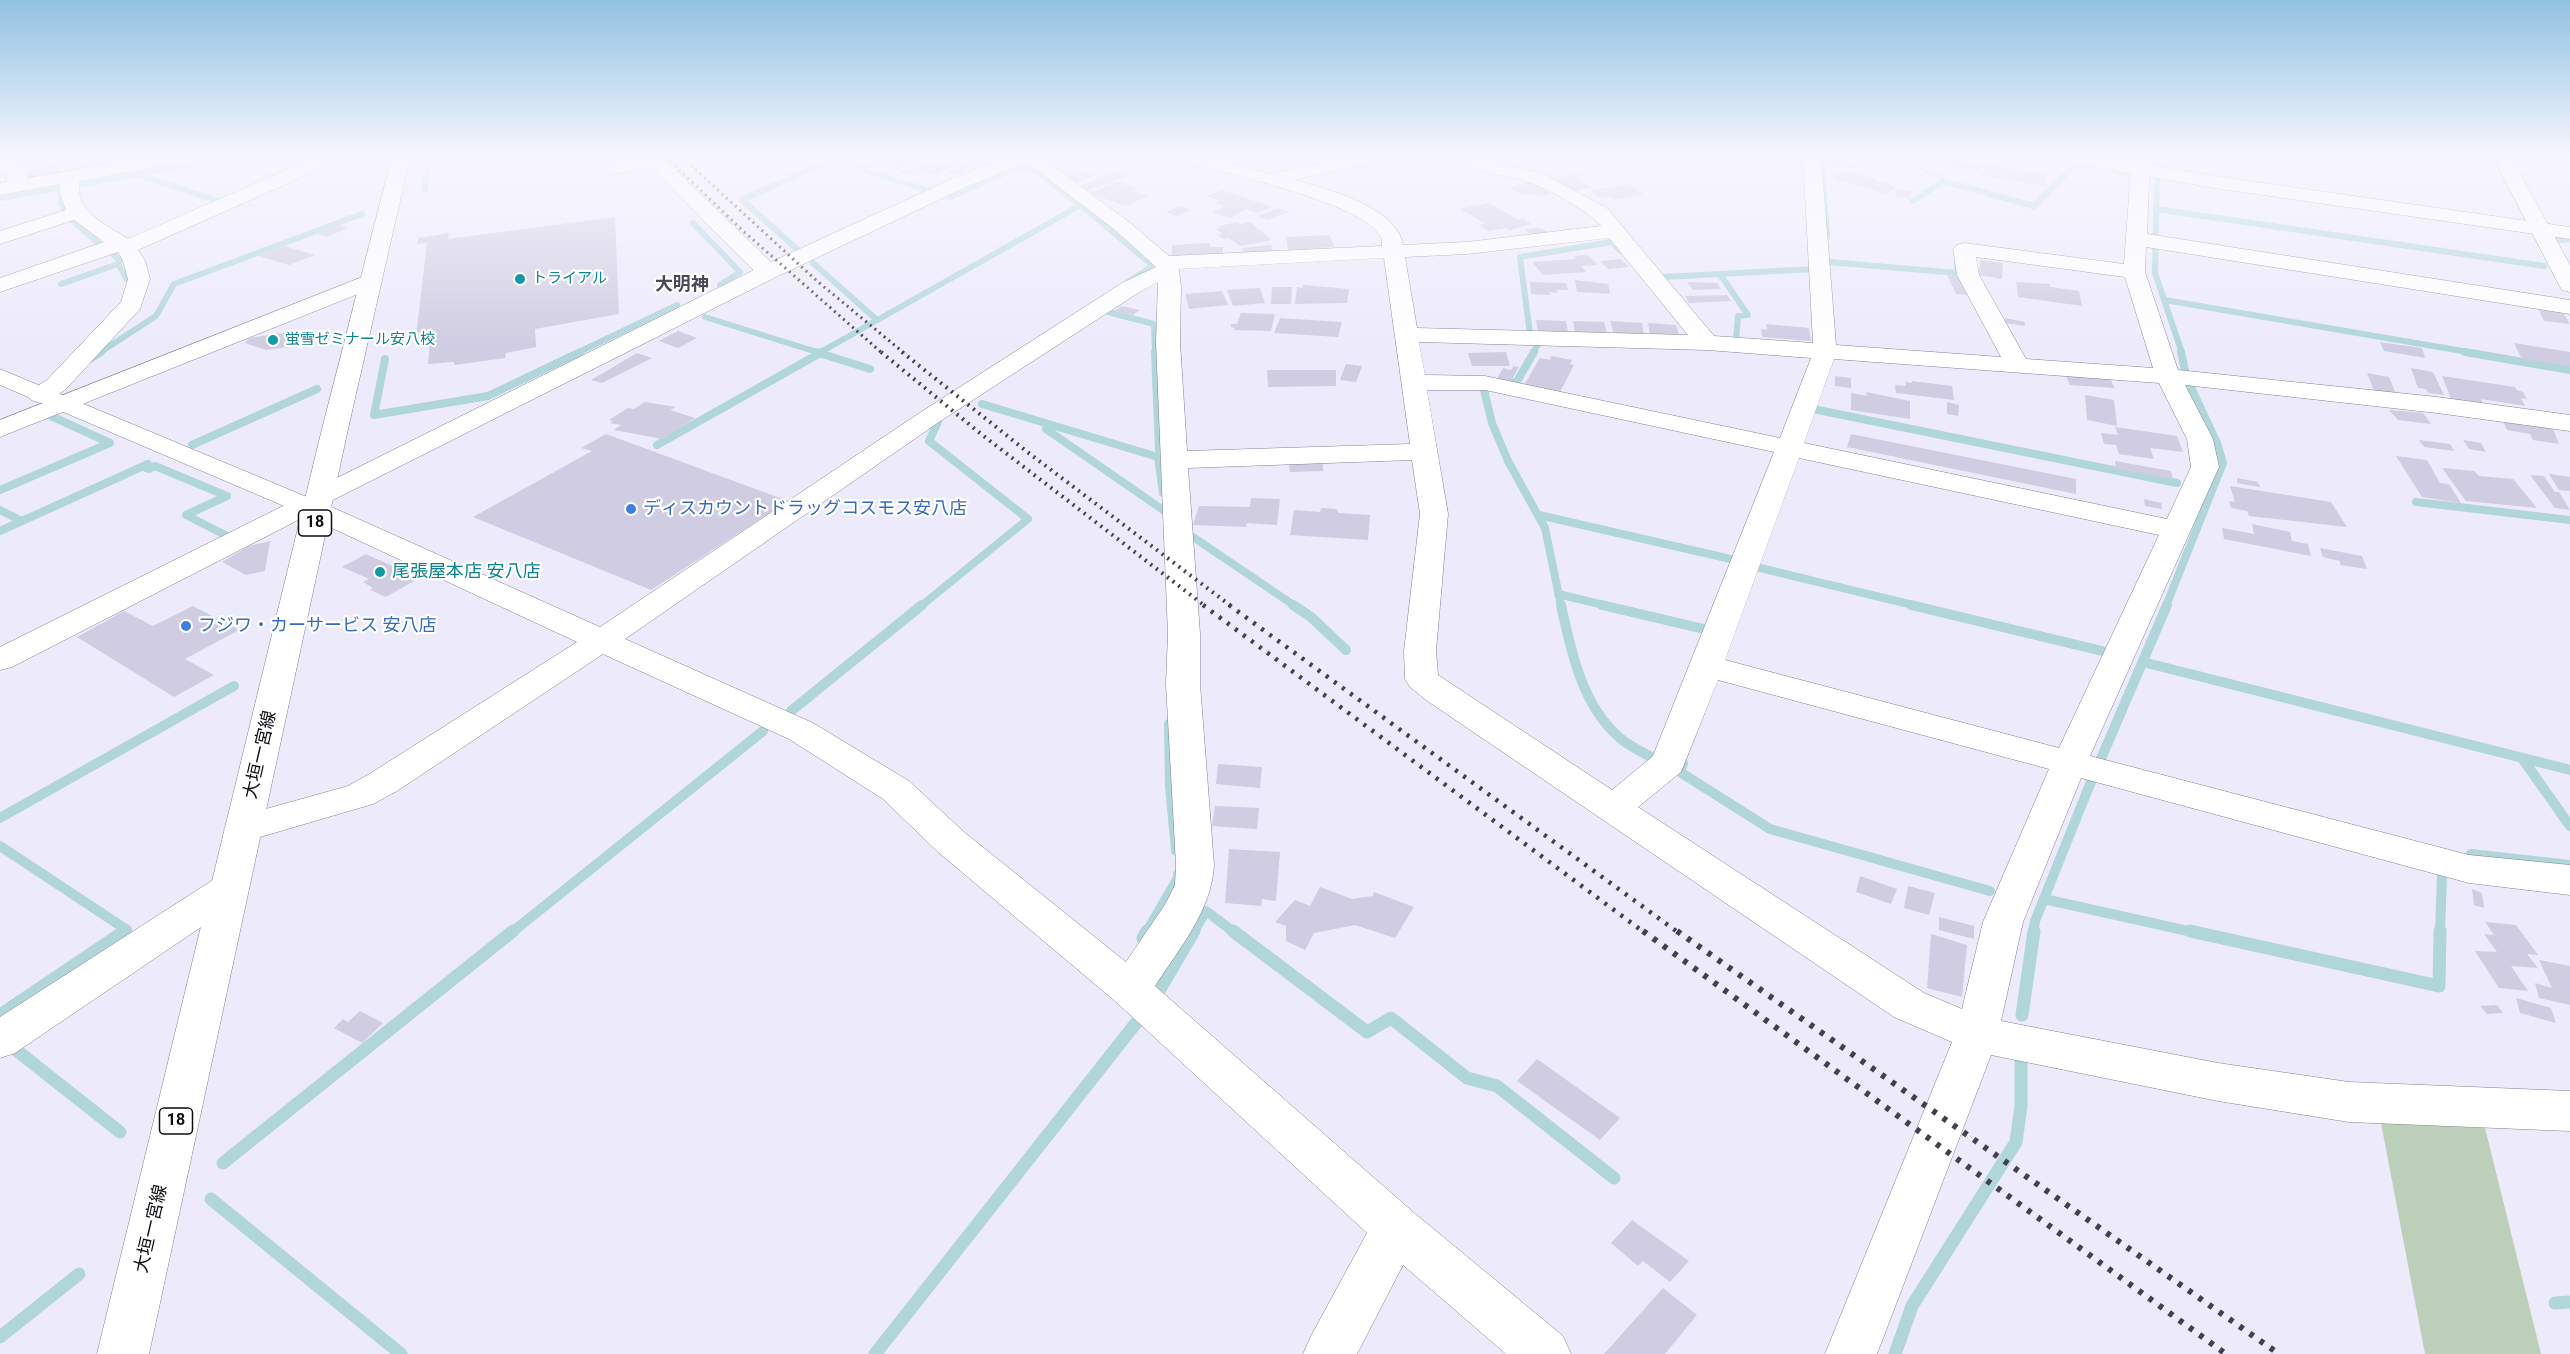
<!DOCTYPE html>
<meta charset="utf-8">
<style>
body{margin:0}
canvas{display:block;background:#edeafc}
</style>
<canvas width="2570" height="1354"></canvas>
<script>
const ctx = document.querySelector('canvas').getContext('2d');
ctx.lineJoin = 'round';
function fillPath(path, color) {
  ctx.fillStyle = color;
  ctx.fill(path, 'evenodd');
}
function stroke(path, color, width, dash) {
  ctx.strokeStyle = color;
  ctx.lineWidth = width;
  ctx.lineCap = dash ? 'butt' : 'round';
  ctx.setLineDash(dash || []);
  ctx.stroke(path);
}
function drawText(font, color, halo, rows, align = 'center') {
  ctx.font = font + ' Roboto,"Noto Sans JP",sans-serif';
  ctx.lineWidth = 4.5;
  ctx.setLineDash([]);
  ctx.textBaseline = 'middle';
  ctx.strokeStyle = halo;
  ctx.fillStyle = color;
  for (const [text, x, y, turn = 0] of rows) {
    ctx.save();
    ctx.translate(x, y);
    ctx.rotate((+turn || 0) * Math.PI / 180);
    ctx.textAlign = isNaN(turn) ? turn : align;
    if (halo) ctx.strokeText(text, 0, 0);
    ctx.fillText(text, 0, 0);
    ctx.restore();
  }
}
fillPath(new Path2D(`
 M2381,1123L2485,1128L2541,1354H2425Z`), '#bccfb9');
fillPath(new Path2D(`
 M216,157H254L0,201V196Z`), '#b0d6da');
stroke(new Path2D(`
 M850,157L870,172L927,190
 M1589,157L1598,162L1639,157
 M1821,157L1827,237
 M2157,157V170
 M2110,168L2125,174
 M138,175L222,202L216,204
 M2157,177L2155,273L2182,353
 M61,188V203L66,212
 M425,190L428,157
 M950,197L1018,167L1031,168L1081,205L1153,266L1128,282
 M1913,201L1943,181L2034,206L2078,162L2087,164
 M2156,209L2544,266
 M70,218L103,247
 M693,223L740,272L720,285
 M2558,240L2570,239
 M798,250L742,200L837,157
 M1829,262L1958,273L1957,263
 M813,263L877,320
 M118,264L127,279
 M1663,277L1720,274
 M61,284L118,264L120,261L110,251
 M2165,300L2474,353
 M1108,312L1154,324L1155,353
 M705,317L820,353
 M1530,334L1520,257L1612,242L1621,251
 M1745,341L1736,340L1738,316L1748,315L1720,274L1813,269
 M99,353L156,316L174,284L362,214
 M577,353L677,305
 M819,353L1081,205
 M1533,353L1539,343`), '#b0d6da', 6);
stroke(new Path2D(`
 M816,352L870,369
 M1155,352L1159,449
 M2465,352L2570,370
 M90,359L101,352
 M385,359L374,415L488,396L580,352
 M1506,381L1516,383L1534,352
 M1483,386L1492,423L1508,461L1545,528L1561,606
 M982,404L1158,457L1163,493
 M1813,409L2177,483
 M1046,429L1166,512
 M192,445L317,389
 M657,445L822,352
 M143,467L149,469L155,466L227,496L186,515L231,538L226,540
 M0,490L110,443L51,416
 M2416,502L2570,520
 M0,510L22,521
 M1539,515L1735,560
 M0,531L148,464
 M1193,537L1295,606
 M1756,567L1917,606
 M1558,594L1608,606
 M921,606L1028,519L929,441L938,422
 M2166,606L2223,463L2217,443L2187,379L2181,352`), '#b0d6da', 8);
stroke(new Path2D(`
 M1293,605L1311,617L1346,650
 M1561,605C1571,651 1582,706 1620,738C1630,747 1645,753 1656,760
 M1602,605L1708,630
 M1911,605L2102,651
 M2143,662L2570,770
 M791,711L922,605
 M1169,724L1170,786L1176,851
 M2522,758L2570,826
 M1683,763L1680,772L1770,829L1990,891
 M0,818L234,686
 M0,846L127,930L123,933
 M2471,854L2570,865
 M2044,899L2197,933
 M511,933L763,731
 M1146,933L1178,878V874
 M1193,933L1206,911L1235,933
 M2033,933L2035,921L2088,789L2167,605
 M2440,933L2442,875`), '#b0d6da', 10);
stroke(new Path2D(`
 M1233,931L1367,1032L1391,1018L1467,1078L1497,1086L1614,1178
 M2190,931L2439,986L2440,931
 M1143,938L1147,931
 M1160,989L1194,931
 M0,1015L125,931
 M2022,1015L2034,931
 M11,1046L120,1132
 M223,1163L513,931
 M211,1199L401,1354
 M2555,1303L2570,1302
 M0,1337L79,1274
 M875,1354L1136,1023
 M1895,1354L1912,1306L2016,1142L2021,1106V1056`), '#b0d6da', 13);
fillPath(new Path2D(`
 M869,157H908L920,160L896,170L889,168L895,166L887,164L882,166L869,162L875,159Z
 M1262,157H1313V158L1275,166Z
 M1951,159L1980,163L1979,171L1950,167Z
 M1829,160L1859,162L1860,167H1830Z
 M923,162L951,166L937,175L920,172L915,175L897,172L902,170L909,171Z
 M57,165L60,172L30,178L27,171Z
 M1987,165L2048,175L2044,186L1981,175Z
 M959,166L970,167L957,175L948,173Z
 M1921,167L1948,178L1941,180L1914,168Z
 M1072,169L1093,176L1075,183L1061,174Z
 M1116,171L1129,175L1087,191L1079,187Z
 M1846,171L1879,179L1876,180L1896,187L1886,194L1832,178Z
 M1576,174L1584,180H1579L1593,188L1572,191L1550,179Z
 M1117,182L1137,188L1131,190L1148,196L1126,206L1089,193Z
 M1531,182L1551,194L1538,196L1532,193L1522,195L1509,187Z
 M1628,184L1644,195L1614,200L1610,197L1601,198L1590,191Z
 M1897,189L1912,191L1910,199L1896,197Z
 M1223,190L1272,207L1257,213L1246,209L1230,218L1212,212L1226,206L1215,203L1220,201L1207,196Z
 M1489,203L1519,220L1523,219L1531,224L1510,230L1506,228L1489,231L1479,225L1485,224L1461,209Z
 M1180,206L1191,210L1177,216L1166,212Z
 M1278,208L1289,212L1267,220L1257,216Z
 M615,217L619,314L535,329L536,347L506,353L505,358L455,365L453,362L428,364L430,342L415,344L427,243L417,244L418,238L449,233L448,239Z
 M1238,222L1240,224L1250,222L1272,240L1240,246L1229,238L1222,239L1218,235L1223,234L1216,229L1221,228L1219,226Z
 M338,225L348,228L326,237L317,234Z
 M1536,228L1543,229L1550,233L1533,236L1525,230Z
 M1330,235L1334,247L1288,250L1286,237Z
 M1210,243V247H1223V254L1172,257V245Z
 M1271,245L1273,251L1245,253L1242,248Z
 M285,246L315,255L289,265L259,256Z
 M1588,255L1598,265L1582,266L1586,272L1543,275L1532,262L1576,259L1574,256Z
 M1621,259L1629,267L1608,269L1600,261Z
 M1980,260L2003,263L2002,279L1979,275Z
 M1947,275L1961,277L1971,295L1956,294Z
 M1575,280L1608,284L1610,294L1577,292Z
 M1530,282L1566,283L1568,290H1556L1558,293L1549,292L1551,295L1531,294Z
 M1687,282L1717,283L1721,289L1693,290Z
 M2016,282L2050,284V287L2079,291L2082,306L2018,297Z
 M1303,285L1349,289L1347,303L1295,304L1297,287L1303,288Z
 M1272,287H1292L1291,304H1271Z
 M1260,288L1265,303L1233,306L1227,290Z
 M1222,291L1228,305L1189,309L1185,294Z
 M1727,295L1731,301L1689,303L1685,296Z
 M1121,306L1140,310L1133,315L1114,311Z
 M2538,308L2563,312L2570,324L2544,321Z
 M1241,313L1275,314L1271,331L1234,330L1235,328L1231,327V324H1237Z
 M1280,318L1342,322L1338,337L1274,333Z
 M2005,318L2025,322V326L2005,323Z
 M1536,320L1566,321L1568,332L1538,331Z
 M1573,321L1604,322L1607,333L1575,332Z
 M1610,321L1642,323L1644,334H1614Z
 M1648,323L1676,325L1679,336L1650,335Z
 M1766,324L1809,328L1811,341L1762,337L1761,329L1767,330Z
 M302,330L297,346L266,350L245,343L249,338Z
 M678,331L697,338L678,348L659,341Z
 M2380,342L2422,348L2425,358L2384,351Z
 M2514,343L2570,352V366L2522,359Z
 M1506,352L1510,366H1472L1468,353Z
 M637,353L652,358L602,383L591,380Z
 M1551,356L1572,360L1570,364L1574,365L1560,392L1524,385L1540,358L1550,360Z
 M1346,364L1362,366L1356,382L1340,380Z
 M1514,366L1519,367L1511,381L1497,379L1503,368L1511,370Z
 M2411,368L2433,372L2444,395L2428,393L2426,389L2418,388Z
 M1267,370H1336V386L1268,387Z
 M2367,373L2389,377L2396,394L2374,391Z
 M2065,374L2109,377L2115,388L2070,385Z
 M1835,376L1851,378V388L1835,386Z
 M2442,376L2515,387L2517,390L2523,392L2527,399L2521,398L2525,406L2481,399L2483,404L2451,399Z
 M1912,381L1952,386L1954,400L1896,393L1895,385L1906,386L1905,382L1912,383Z
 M1866,392L1910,401V419L1851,410V393L1867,396Z
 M2085,395L2114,400L2117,426L2087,420Z
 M645,402L676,407L670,410L695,418L662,439L614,430L621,425L610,423L613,421L609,420L628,408L634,409Z
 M1947,402L1959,405L1958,416L1947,414Z
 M2389,410L2423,413L2431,424L2398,420Z
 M2503,421L2553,429L2559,444L2533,440L2530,434L2507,430Z
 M2115,427L2177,436L2183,452L2150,448L2154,459L2119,454L2116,445L2104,444L2101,433L2118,435Z
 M606,434L788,501L651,590L473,517L592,451L581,448Z
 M1851,434L2076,479V494L1847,447Z
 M2419,440L2450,444L2454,451L2424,447Z
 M2463,440L2481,443L2486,452L2469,449Z
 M2396,456L2427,460L2440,483L2449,484L2461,503L2422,497Z
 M1323,461V471L1290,472L1289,462Z
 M2115,461L2171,471L2173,479L2116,469Z
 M2442,468L2474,471L2479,476L2513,479L2537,508L2466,501Z
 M2549,474L2570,477V491L2559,490Z
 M2530,475L2544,476L2555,492H2559L2570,510L2555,508Z
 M2237,478L2258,482L2260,487L2237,483Z
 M2230,486L2331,502L2347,527L2249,516L2247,511L2231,508L2229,501L2235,502Z
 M1251,498L1280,499L1277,525L1247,523L1246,527L1193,525L1199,506L1250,507Z
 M2144,499L2161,503L2162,509L2145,506Z
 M1321,508L1337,509L1338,513L1370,515L1368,540L1290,535L1294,510L1320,512Z
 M2252,524L2290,532L2292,541L2308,544L2311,556L2224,539L2222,528L2254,534Z
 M270,541L265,571L246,575L222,562L249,546Z
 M2320,548L2362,556L2367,569L2340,565V561L2323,557Z
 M366,554L419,578L386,597L370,590L373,588L363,582L369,579L342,567Z
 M193,606L239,630L185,659L214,675L174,697L77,637L124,611L153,626Z
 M1218,764L1262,767L1260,788L1216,784Z
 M1215,806L1259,808L1257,829L1212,826Z
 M1229,849L1280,852L1276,901L1262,899L1261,906L1225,903Z
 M1860,876L1897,889L1891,904L1856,892Z
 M1908,886L1935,893L1929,915L1904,908Z
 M1320,887L1352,899L1373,896L1374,892L1414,907L1395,938L1355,925L1314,933L1305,950L1286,941V926L1275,922L1295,900L1310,906Z
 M2472,889L2482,893L2484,908L2474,905Z
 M1939,917L1974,926V939L1939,930Z
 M2485,922L2516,925L2538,955L2527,954L2538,968L2511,966L2528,991L2499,988L2475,951L2497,952L2484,934L2494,935Z
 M1931,934L1967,945L1962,997L1927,988Z
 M2539,960L2570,966V1005L2539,998L2535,983L2552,988Z
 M2516,998L2551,1008L2556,1023L2520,1013Z
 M2497,1005L2503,1013L2487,1014L2480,1006Z
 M360,1011L383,1023L362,1043L334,1028L343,1019L348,1022Z
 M1537,1059L1620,1118L1600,1140L1517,1081Z
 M1632,1220L1689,1261L1670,1282L1643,1261L1638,1266L1611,1243Z
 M1663,1288L1697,1315L1665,1354H1604Z`), '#d0cce2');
const street = new Path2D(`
 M0,157C16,157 35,173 24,190H10L7,186V173L0,167Z
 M315,157H340L338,161L138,250L145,261L150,279L140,309L65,390L49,400L40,403L31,400L27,395L31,390L47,380L121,302L128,279L123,261L118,252L0,292V278L104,242L74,220L0,244V231L66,210C61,198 56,184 63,173H77C82,180 78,188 80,196C84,216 112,228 128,239Z
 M651,157L663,158L776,267L779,272L776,277L768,279L760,277L652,168L616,173L609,171L607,167L609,163Z
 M1020,157H1041L1129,222L1169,256L1382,246C1382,243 1382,239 1381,237C1363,202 1220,172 1180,161L1178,157H1208L1270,174L1350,157H1385L1383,161L1295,180C1327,189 1397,207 1403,245L1467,242L1601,226C1589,211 1548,189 1529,182C1508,174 1478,177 1464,157H1487L1501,165L1541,173L1607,208L1714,336L1813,343L1803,157H1821L1836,345L2001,357L1957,275L1953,249L1957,245L1964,243L2124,264L2132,157H2150L2147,234L2570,300V314L2146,247L2145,272L2178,370L2437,397L2570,415V431L2437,413L2185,385L2213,439L2219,467L2090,756L2469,855L2570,865V895L2469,883L2081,778L2023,922L2001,1021L2218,1063L2349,1082L2570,1091V1131L2349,1122L2218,1101L1991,1055L1877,1354H1825L1952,1042L1894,1017L1426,700L1410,687L1405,679L1404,651L1420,514L1412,460L1188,468L1200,634V684L1214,865C1212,910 1179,949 1155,986L1413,1212L1563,1336L1571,1354H1506L1403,1265L1357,1354H1303L1311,1336L1367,1233L1115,1001L938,852L883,799L789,739L603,654L397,791L373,804L243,842L230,839L224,829L230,819L348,786L371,773L577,642L306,516L12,667L0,670V647L295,500L305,498L327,505L600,627L921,412L1122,283L1156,267L1115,230ZM1609,238L1688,335L1417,328L1405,257L1467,254ZM1976,257L2125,277L2153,368L2026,359L1979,275ZM1384,258L1410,444L1187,451L1180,342L1181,287L1179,269ZM1158,282L1156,342L1168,634L1166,684L1176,865L1175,885L1166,903L1126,962L964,832L909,781L813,723L625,639L939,422L1138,293ZM1419,342L1707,350L1811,358L1780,438L1485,376L1425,375ZM1834,359L2159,383L2187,439L2191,467L2167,519L1804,443ZM1427,390H1485L1774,452L1653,756L1612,790L1438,675L1436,651L1448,514ZM1799,458L2159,535L2059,748L1725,660ZM1718,680L2049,769L1983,922L1962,1009L1924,993L1638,807L1681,772Z
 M2493,157H2511L2570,265V292L2562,290L2559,285Z
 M370,274L378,276L381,281L378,286L0,437V420Z
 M230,873L244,878L249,888L244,898L15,1053L0,1058V1017L216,878Z`);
const secondary = new Path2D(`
 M147,157H188L186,161L179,163L0,195V183Z
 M1006,157H1031L1029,161L966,187L776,277L325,504L331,511L327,517L317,520L0,385V369L307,497L311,491L760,267L952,179Z
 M2065,157H2106L2214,176L2570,227V239L2214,188L2074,163L2067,161Z`);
const primary = new Path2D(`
 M392,157H410L348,429L149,1354H97L322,429Z`);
stroke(street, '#838094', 1);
stroke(secondary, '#838094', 1);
stroke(primary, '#838094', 1);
fillPath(street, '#fff');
fillPath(secondary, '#fff');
fillPath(primary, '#fff');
stroke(new Path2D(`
 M666,157L742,230L882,353
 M682,157L817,281L904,353`), '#42404a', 3, [2, 4]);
stroke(new Path2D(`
 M881,352L981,434L1205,606
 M902,352L1030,454L1231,606`), '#42404a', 4, [2, 5]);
stroke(new Path2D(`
 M1203,605L1645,933
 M1229,605L1679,933`), '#42404a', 4.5, [3, 7]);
stroke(new Path2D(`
 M1643,931L2226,1354
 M1677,931L2279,1354`), '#42404a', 6, [4.5, 8]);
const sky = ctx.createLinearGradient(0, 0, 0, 347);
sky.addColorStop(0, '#91c2e2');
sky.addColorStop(0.45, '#f7f6fe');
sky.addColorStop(1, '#f7f6fe00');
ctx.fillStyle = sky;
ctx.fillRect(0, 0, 2570, 347);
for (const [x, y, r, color] of [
 [520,279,6,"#0f9aa8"],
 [273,340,6,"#0f9aa8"],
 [631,509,6,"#3f7fe0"],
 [380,572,6,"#0f9aa8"],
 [186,626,6,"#3f7fe0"]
]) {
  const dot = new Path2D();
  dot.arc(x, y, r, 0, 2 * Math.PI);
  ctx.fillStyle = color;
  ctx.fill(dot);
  stroke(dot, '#fff', 2);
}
drawText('15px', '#0d838f', '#fff', [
 ["トライアル",532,279],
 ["蛍雪ゼミナール安八校",285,340]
], 'left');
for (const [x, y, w] of [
 [315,523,33],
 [176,1121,33]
]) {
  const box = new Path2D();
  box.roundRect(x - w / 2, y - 13, w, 26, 4.5);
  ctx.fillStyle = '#fff';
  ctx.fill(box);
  stroke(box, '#0e0d14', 1.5);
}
drawText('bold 16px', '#0e0d14', null, [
 ["18",315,523],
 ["18",176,1121]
]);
drawText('bold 18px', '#4a4758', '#fff', [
 ["大明神",682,285]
]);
drawText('18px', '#366cbe', '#fff', [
 ["ディスカウントドラッグコスモス安八店",643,509],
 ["フジワ・カーサービス 安八店",198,626]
], 'left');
drawText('18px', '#0d838f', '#fff', [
 ["尾張屋本店 安八店",392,572]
], 'left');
drawText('18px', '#0e0d14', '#fff', [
 ["大垣一宮線",261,755,-77],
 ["大垣一宮線",152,1229,-77]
]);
</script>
